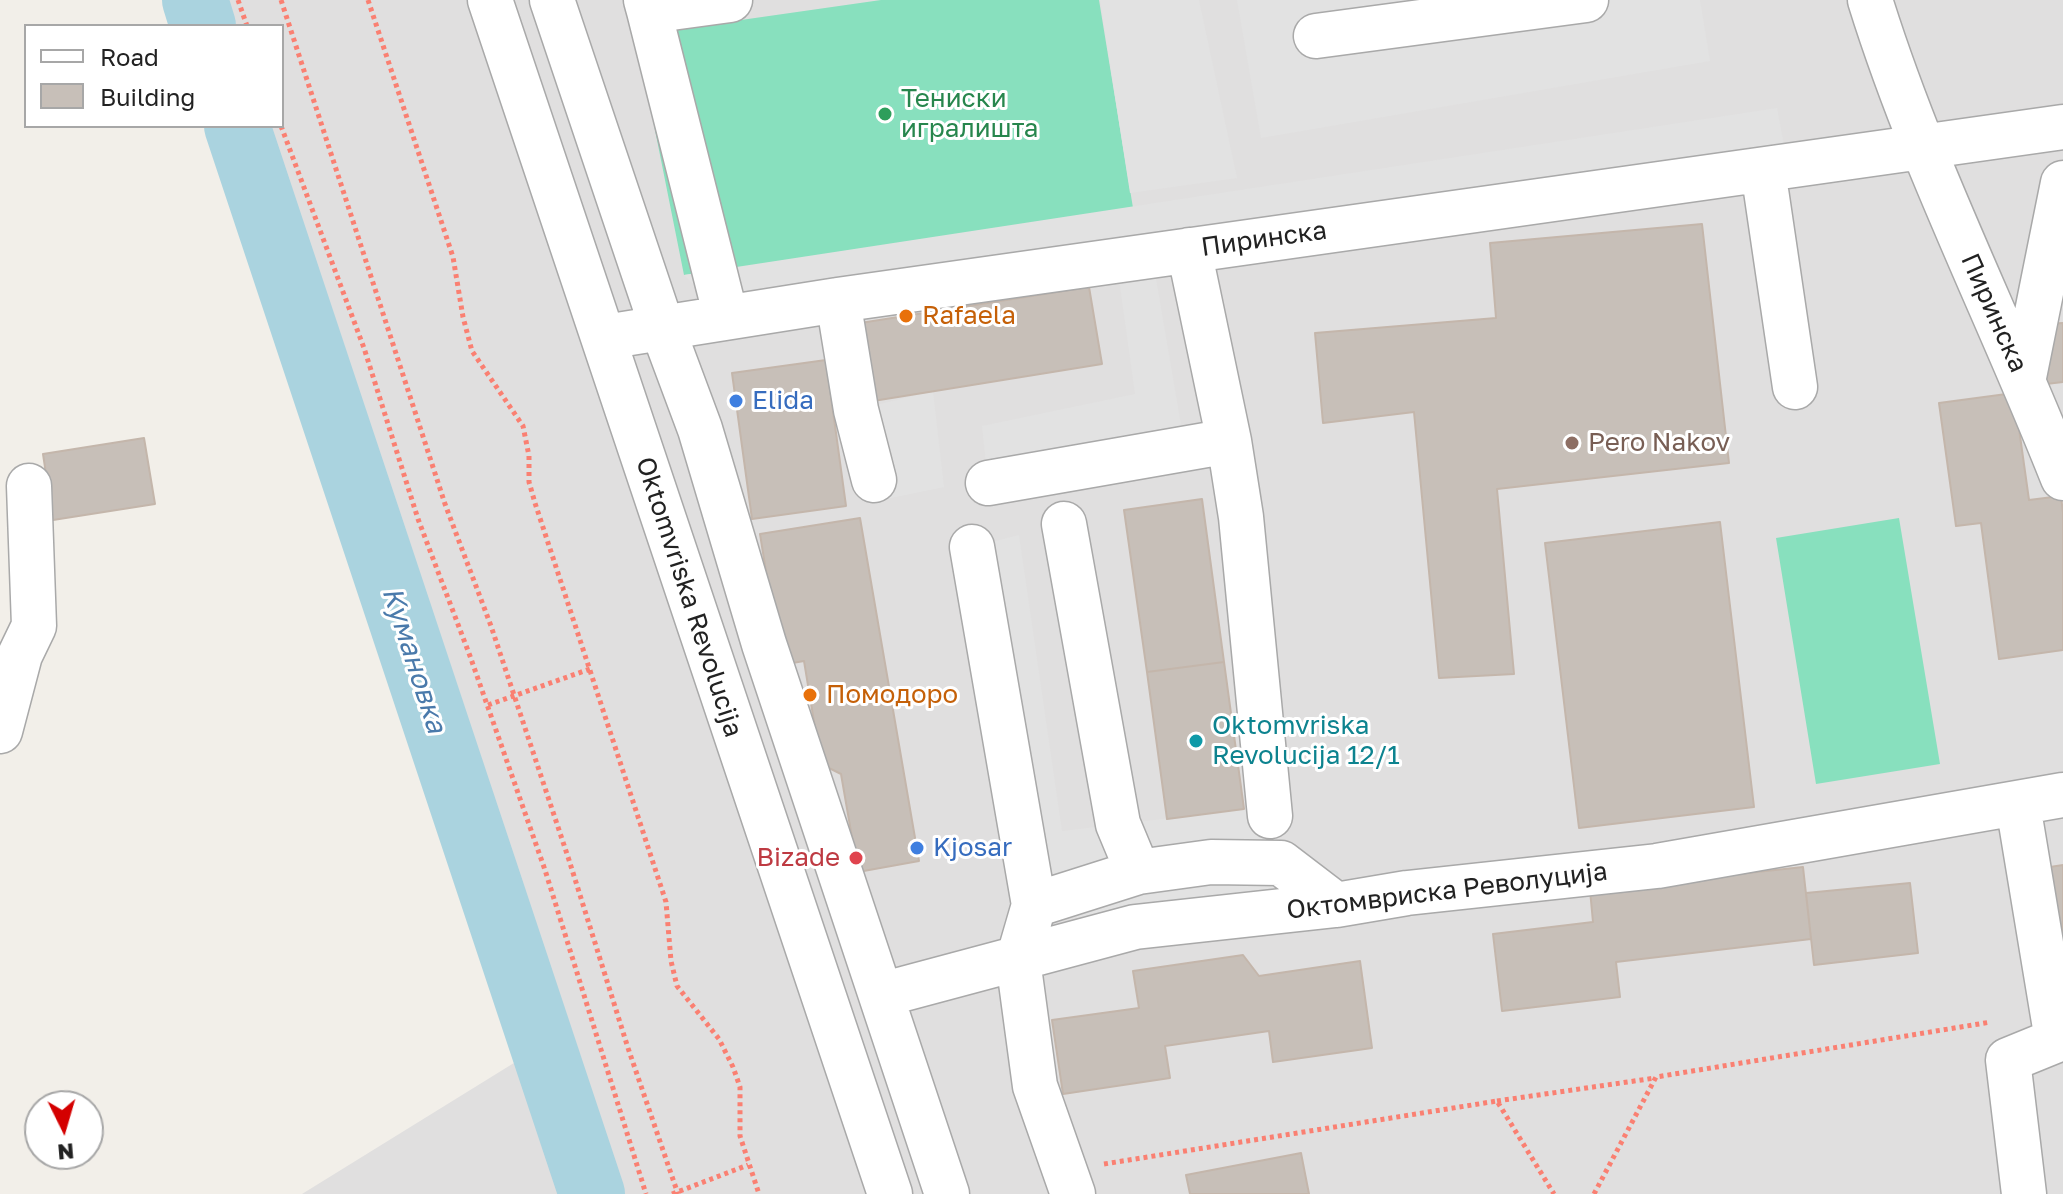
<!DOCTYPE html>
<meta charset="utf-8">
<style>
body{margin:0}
#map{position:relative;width:2063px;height:1194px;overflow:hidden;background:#f2efe9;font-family:"Golos Text",sans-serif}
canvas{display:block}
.legend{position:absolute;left:24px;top:24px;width:260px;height:104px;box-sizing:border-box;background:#fff;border:2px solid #a7a7a7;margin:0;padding:10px 14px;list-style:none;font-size:24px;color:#222}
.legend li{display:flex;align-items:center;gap:16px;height:40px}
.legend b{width:40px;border:2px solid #a7a7a7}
.north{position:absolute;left:24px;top:1090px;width:80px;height:80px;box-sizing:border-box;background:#fff;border:2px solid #a7a7a7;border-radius:50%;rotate:175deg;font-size:22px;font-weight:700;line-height:32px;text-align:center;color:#222}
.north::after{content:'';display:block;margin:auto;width:28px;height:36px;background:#d40000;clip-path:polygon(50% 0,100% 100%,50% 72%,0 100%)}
</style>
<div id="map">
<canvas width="2063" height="1194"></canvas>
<ul class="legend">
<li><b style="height:10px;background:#fff"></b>Road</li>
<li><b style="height:22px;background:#c7bfb8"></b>Building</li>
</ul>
<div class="north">N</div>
</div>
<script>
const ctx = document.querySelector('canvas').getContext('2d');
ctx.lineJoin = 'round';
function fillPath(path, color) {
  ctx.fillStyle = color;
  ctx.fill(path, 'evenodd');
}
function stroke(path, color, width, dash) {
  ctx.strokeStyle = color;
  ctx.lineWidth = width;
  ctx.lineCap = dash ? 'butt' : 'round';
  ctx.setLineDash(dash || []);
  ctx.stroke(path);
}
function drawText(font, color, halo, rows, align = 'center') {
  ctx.font = font + ' "Golos Text",sans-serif';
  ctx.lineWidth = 6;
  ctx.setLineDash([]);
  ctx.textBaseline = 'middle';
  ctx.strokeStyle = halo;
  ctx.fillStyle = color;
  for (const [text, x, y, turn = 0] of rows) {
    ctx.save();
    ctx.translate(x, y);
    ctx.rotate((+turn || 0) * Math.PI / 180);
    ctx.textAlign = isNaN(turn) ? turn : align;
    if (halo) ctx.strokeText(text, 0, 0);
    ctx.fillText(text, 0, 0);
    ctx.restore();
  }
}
fillPath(new Path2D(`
 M195,0H2063V1194H302L543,1045L237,126H282V26H203Z`), '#e0dfdf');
fillPath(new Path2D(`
 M881,0H1099L1134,214L684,275L636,35Z
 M1899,518L1940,764L1816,784L1776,538Z`), '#88e0be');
fillPath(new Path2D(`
 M1100,0H1199L1237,178L1130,193Z
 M1237,0H1700L1710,61L1261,138Z
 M1777,108L1788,166L726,317L684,275Z
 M1154,267L1185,448L988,483L982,426L1135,394L1118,272Z
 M933,391L944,487L886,499L874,480L856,410Z
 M1019,535L1062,831L1244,809L1270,816L1281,863L1336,905L1081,940L1074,893L1034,905L972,547Z`), '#e2e2e2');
stroke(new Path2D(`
 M195,0L203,26
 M237,126L592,1194`), '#aad3df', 66);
const building = new Path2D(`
 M1702,224L1729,463L1497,489L1514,674L1439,678L1414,412L1323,423L1315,333L1496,318L1490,243Z
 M1089,287L1102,364L867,402L854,324Z
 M2063,323V382L2046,384L2044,324Z
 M826,360L846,506L752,519L732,373Z
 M2014,393L2029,500L2061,496L2063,513V650L1999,659L1981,523L1956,526L1939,403Z
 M144,438L155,504L53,520L43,454Z
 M1202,499L1224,662L1147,672L1124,510Z
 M860,518L919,861L858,872L841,774L821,764L804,661L781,665L760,534Z
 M1720,522L1754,807L1579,828L1545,543Z
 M1224,662L1244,809L1167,819L1147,672Z
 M2063,865V1024L2037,869Z
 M1803,867L1811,939L1616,962L1620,997L1502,1011L1493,934L1593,922L1590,890Z
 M1910,883L1918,953L1814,965L1806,893Z
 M1243,955L1259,976L1360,961L1372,1048L1273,1062L1269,1031L1165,1046L1170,1078L1063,1094L1052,1020L1139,1008L1133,971Z
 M1301,1153L1309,1194H1190L1186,1175Z`);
fillPath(building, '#c7bfb8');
stroke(building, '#c4b6ab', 2);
const minor = new Path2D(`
 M490,0L890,1194
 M552,0L662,327L700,429L764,644L947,1194
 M646,0L649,11L730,0
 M1870,0C1921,164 2000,318 2063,478
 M649,11L726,317
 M1316,36L1586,0
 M1763,170L1795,387
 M1189,250L1229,441L1241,517L1270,816
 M838,300L856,410L874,480
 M605,337L838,300L2063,127
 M2024,377L2063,183
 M988,483L1229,441
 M1064,524L1118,824L1138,872
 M972,547L1034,905L1018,960L1035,1086L1073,1194
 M0,731L20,655L34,626L29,486
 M2018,805L2057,1040L2008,1060L2024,1194
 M1034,905L1138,872L1211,862L1281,863L1336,905
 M881,995L1135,927L1336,905L1407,893L1657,866L2063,795`);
stroke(minor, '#a9a9a9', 47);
stroke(new Path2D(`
 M238,0L247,26
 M281,0L445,504L491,626L569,860L628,1048L678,1194
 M368,0L453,257L463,317L472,351L523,426L529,456V482L535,503L666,902L671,961L677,986L719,1039L733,1067L740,1087V1136L759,1194
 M281,126L364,348L418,519L470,656L545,870L646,1194
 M488,705L590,669
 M1497,1101L1655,1078
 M1104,1164L1497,1101L1554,1194
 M672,1194L748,1165
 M1594,1194L1656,1077L1991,1022`), '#fa8072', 5, [4, 4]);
stroke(minor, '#fff', 44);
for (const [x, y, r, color] of [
 [885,114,8,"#2e9e5b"],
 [906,316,8,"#e8710a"],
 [736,401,8,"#3f7fe0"],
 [1572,443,8,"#8d6e63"],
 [810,695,8,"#e8710a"],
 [1196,741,8,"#0f9aa8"],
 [917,848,8,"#3f7fe0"],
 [856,858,8,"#e0444e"]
]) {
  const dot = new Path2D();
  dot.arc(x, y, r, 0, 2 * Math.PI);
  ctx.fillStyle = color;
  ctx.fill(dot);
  stroke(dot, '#fff', 3);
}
drawText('26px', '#27864d', '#fff', [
 ["Тениски",901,99],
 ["игралишта",901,129]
], 'left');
drawText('26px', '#222', '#fff', [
 ["Пиринска",1264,239,-8],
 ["Пиринска",1994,313,66],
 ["Oktomvriska Revolucija",689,597,72],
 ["Октомвриска Револуција",1447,891,-7]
]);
drawText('26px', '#c56008', '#fff', [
 ["Rafaela",922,316],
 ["Помодоро",826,695]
], 'left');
drawText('26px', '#366cbe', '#fff', [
 ["Elida",752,401],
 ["Kjosar",933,848]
], 'left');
drawText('26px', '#785e54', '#fff', [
 ["Pero Nakov",1588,443]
], 'left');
drawText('26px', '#0d838f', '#fff', [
 ["Oktomvriska",1212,726],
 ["Revolucija 12/1",1212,756]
], 'left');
drawText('26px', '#be3a42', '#fff', [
 ["Bizade",840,858]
], 'right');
drawText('italic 28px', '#4a7aab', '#fff', [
 ["Кумановка",414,660,72]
]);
</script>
